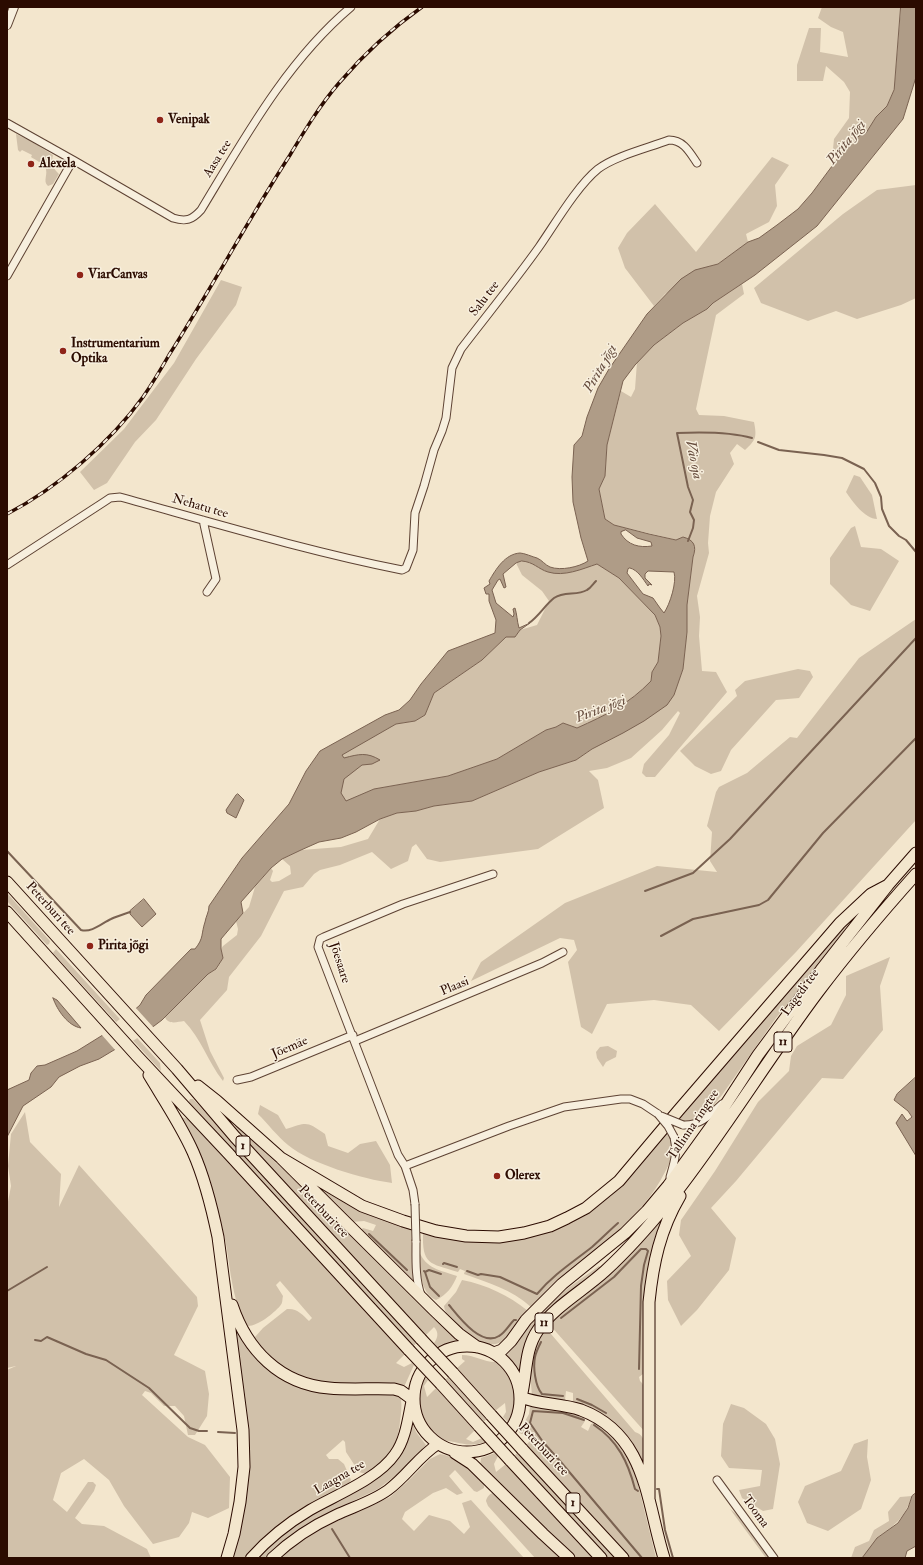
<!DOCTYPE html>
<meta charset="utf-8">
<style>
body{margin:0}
#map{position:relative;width:923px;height:1565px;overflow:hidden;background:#f3e6cd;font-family:"IM FELL Double Pica",serif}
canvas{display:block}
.frame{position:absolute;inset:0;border:8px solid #2b0b00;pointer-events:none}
</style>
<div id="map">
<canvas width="923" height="1565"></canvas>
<div class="frame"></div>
</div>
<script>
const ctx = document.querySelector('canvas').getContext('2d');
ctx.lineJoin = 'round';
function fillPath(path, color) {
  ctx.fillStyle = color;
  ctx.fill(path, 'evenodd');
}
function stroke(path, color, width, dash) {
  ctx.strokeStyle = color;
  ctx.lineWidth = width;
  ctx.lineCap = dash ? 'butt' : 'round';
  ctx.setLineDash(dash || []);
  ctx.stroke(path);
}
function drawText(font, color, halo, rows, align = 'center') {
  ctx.font = font + ' "IM FELL Double Pica",serif';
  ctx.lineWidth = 3;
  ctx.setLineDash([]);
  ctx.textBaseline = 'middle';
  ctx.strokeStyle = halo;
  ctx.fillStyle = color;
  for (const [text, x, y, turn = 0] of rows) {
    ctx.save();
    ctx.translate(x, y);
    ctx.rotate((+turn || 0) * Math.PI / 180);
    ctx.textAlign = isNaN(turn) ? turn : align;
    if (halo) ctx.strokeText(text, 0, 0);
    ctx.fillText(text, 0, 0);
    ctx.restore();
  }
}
fillPath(new Path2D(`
 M822,7H901L894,90L887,106L876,117L866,134L859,136L841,154L833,149L834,139L849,118L850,92L844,82L826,66L823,81H797V65L809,28H821L820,52L848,57L843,32L831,27L818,18Z
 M16,134L31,141L53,155C51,162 53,169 59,174L53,184L48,186C42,181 49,174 45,167C42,163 36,160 31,157L32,155L22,150L20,152L18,150Z
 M772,157L789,165L775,185L777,206L769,222L746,234L748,242L718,264L708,267L665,294L654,306L625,268L618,248L627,233L655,204L696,252Z
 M916,185V298L901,305L857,319L836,311L808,321L761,303L754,288L843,214L877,190Z
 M221,280L242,287L236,305L196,359L156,420L135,442L107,483L94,490L80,472L124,429L174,363Z
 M742,284L744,294L716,315L696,409L699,415L724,416L754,422C757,437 756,440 745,450L737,444L730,453L734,464L716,492L710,516L708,543L709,553L697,596L700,617L699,636L702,671L716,672L727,692L655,777H646L642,773L644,764L669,735L680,713L678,711L662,730L631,758L607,768L589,771L598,780L604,808L538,849L440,862L427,859L416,844L412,847L408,861L391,869L372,852L340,865L320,870L314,874L303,887L284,891L261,936L229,977L227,990L200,1020L210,1051L224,1078L223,1081C208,1062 201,1038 184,1021C177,1022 168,1025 165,1017L208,974L217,969L223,958L221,949L223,946L237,935L238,929L236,921L249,907L255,887L271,868L273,871L270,880L272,882L279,881L291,874L290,866L282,859L301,850L341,847L368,839L380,819L397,813L416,811L434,806L472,801L539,772L576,760L674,695L683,669L687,632V605L693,557L695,550L683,537L677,540L614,525L605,519L599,489L605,476L607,445L621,391L631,397L635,389L637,362L654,345L683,323L707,309L713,303Z
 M854,475L860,477L872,495L877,519C865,519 852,501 846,492Z
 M855,526L861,547L881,549L899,561L870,611L851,605L830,584V558L851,528Z
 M522,561C534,562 538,569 548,572C564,577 582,569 597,564L619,578L655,615L660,627L661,636L658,662L652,672L651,681C629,704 606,715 577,728L563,723L556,727L546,730L497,759L448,776L374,789L346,802L322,763L396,724L415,721L425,715L434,693L482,660L507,636L515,637L520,630L537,625L549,601L542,591L522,575L516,563Z
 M916,619V820L796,952L719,1031L691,1005L654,1000L607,1004L592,1034L581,1027L568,962L577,950L574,940L560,938L471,981L481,962L565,903L657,866L717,872L710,861L712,832L707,826L716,792L719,787L747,773L790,737L797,738L859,658Z
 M798,669L810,671L813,677L799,698L776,700L731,750L721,771L711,774L695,766L680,751L737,696L735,690L745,681Z
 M7,893L50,941L49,944L47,945L7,901Z
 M851,921L811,975L776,1018L722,1095L708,1112L702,1118L689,1122L677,1119L834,937Z
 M56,949L160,1063L161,1071L53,953Z
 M890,957L880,986L883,1030L843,1079L822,1078L736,1181L711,1208L736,1238L729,1270L697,1310L681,1326L668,1300L667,1281L691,1256L679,1235L681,1220L715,1171L758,1102L789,1071L791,1056L797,1046L831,1025L846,995V976Z
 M608,1046L617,1051L616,1057L606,1062L603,1067L597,1058L596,1052L600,1047Z
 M190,1099H193L417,1342L413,1347L190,1105L189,1101Z
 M260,1105L278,1115L286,1129C308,1122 306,1121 325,1134L328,1146L348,1153L360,1144L376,1141L390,1165L392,1183C363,1179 311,1164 288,1145C277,1136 268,1124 258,1114Z
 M25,1112L30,1142L61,1174L59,1207L79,1165L197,1297L198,1306L174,1355L205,1371L209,1394L207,1416L195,1435H188L184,1416L175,1406H164L151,1393L145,1391L142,1395L188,1437L205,1445L230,1477L229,1508L208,1518L192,1512L189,1523L179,1537L153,1544L124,1506L109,1480L84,1459L61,1473L53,1500L67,1512L88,1482H93L96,1485L94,1491L75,1518L82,1524L104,1526L147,1549L151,1558H7V1370L16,1366L7,1368V1207L11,1186L8,1166L11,1134Z
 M181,1117L188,1119L405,1354L396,1363L404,1367L412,1363L414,1365L404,1387C358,1385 302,1391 267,1354C261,1349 256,1345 255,1337L263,1328L287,1309C297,1308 303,1315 309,1321L312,1318L280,1281L276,1285L283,1296C282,1300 283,1303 280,1306C274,1313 258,1326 248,1326C233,1307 230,1267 226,1244C223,1231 220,1218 217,1205C209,1173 196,1145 181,1117Z
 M236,1125L340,1223L439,1323L459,1340L437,1347L434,1343C438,1338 439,1332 434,1327L425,1336L240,1134L235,1127Z
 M667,1132C669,1135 671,1137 672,1140C675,1151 670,1163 665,1172C642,1219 597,1247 558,1279C548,1287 540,1298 531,1307C511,1289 489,1283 464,1274L465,1271L460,1269L458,1272C429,1263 422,1265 423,1232L435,1235L556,1229L567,1224L588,1213L611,1196L636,1171Z
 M305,1178L327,1192L351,1204L411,1228L414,1281L410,1282L360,1231L363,1228L373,1231L376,1225L364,1221L351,1222Z
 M668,1208L661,1224L644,1368L643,1374L639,1377L640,1381L642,1383L644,1387L645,1432L549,1324Z
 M419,1251C426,1269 440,1270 457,1276C453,1286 447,1295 436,1300C419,1293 420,1266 419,1251Z
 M599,1266L601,1268L529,1334L522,1353L521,1377L511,1362L506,1356C517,1344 526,1330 536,1317C554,1296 577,1282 599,1266Z
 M462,1280C487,1285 508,1295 528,1311C520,1321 511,1338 499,1343C482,1351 445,1321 444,1306L456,1292Z
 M234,1323C244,1344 256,1360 275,1374L389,1393L397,1396L401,1399C402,1407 401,1414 400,1421C398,1447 387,1460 366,1474L359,1472L346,1452L345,1442L343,1440L326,1455L329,1459H338L344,1464L351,1480L349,1483C310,1505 274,1526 244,1558H232L248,1427Z
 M545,1327L635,1432C649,1436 644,1453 644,1465H643C626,1430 610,1415 573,1402V1393L566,1391L565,1400L561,1401L532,1396L530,1372L535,1346Z
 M462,1355C474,1355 484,1362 495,1362C509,1371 518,1391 514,1408C513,1413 511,1418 509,1423L503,1417L506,1412L505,1403L495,1411L456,1369L465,1361L462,1359Z
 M423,1376L428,1380L424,1386L427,1397L436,1388L475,1430L466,1439L473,1442L482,1438L485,1442C466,1449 454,1439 436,1440C418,1423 411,1398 423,1376Z
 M448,1377L487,1419L483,1422L444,1381Z
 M731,1404L744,1408L766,1424L775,1439L780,1464L773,1509L763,1511L742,1498L739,1490L760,1486L762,1470L729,1468L721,1456L723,1424Z
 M530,1406L536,1408L563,1410L584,1417L585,1421L581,1427L588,1431L591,1424L596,1422L616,1438L634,1468L656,1558H631L526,1445L535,1436L528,1433L521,1434L519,1432L529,1414Z
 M410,1417L416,1432L426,1445L399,1473L378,1489L316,1519L295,1532L264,1558H255L295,1523L377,1477L391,1467L399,1457L404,1445Z
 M868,1439L867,1457L871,1480L861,1509L828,1531L807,1523L798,1502L805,1486L841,1471L854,1444Z
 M518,1452L616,1558H609L514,1456Z
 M495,1453L498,1456L494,1464L496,1472L506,1464L593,1558H576L548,1533L480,1466L481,1458Z
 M440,1454C458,1457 470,1469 484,1480V1488L477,1492L474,1491L455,1470L449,1476L463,1493L457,1495L446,1488L433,1493L405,1512L402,1519L414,1531L429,1515L450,1521L464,1534L470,1527L462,1503L471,1500L524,1558H280L296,1545L326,1526L390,1497L406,1483L430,1459Z
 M493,1493L497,1494L520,1520L560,1558H535L488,1506L486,1501C487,1497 489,1494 493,1493Z
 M912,1496C904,1519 896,1524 877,1538V1558H851L855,1547L869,1541L874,1530L889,1521L888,1512L900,1497Z
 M730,1509L740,1517L770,1558H766Z`), '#d1c1aa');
const water = new Path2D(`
 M901,7H916V77L903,119L817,226L755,275L713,303L707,309L683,323L654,345L635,365L623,381L607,445L605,476L599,489L605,519L614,525L649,534L676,540L683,537C694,540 697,546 693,557L687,605V632L683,669L674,695L667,705L644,721L623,733L592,749L576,760L539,772L472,801L434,806L416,811L397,813L380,819L356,832L341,838L319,842L301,850L282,859L271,868L241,902L243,913L221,939V949L223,958L216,969L208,974L162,1020L154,1026L99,1059L80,1066L59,1077L51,1087L23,1106L7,1137V1090L29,1080L31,1073L37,1066L45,1065L77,1051L106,1033L122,1021L140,1005L146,995L191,949H195C204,938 201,934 205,922C206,916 209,912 209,906L242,858L289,804L306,771L320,751L385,715L399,710L410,700L421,684L448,651L495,633L496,620L489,601V594H486L484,588L490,584L489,581C496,569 505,554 520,553C524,553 533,557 537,558C542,560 545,565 550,567C561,571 579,567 588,561L581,538L573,502L572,477L574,445L582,436L587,417L598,388L609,369L647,314L681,279L695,270L718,264L748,242L759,238L777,225L798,209L812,193L841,154L859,136L866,133L876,117L887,106L894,90ZM626,530L637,538L651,542L652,546C639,548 628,545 621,534V532ZM522,561C534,562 538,569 548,572C564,577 582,569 597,564L619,578L655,615L660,627L661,636L658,662L652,672L651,681C629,704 606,715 577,728L563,723L556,727L546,730L497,759L448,776L374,789L346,801L341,793L344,779L362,765L372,764L380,760C367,752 359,754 344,758L342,755L396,724L415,721L425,715L434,693L482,660L506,637H515L520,630L530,623L519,628C517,621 517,614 515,608L513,609L514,614L513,617L496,603L492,590L498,580L500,579L504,588L506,587L503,574L516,563ZM630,568C638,570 643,579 648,586L649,584L652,585L645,578V574L648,571L674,572C677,582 670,604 664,613L660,608L653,598L643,594L627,573L628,569Z
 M238,794L244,800L236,818L227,813L226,810L236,795Z
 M144,899L156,914L142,927L130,914V911Z
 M53,998L57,1000L81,1028C68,1026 57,1010 53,998Z
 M916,1077V1156L896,1123L902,1114L907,1121L912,1117L908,1111L894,1100L897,1094Z
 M916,1493V1546L907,1551L905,1558H862L877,1538L898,1523L908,1508L912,1496Z`);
fillPath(water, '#af9c87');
stroke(water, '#7a6251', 1);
fillPath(new Path2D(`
 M135,1007L154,1028L116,1051L101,1034Z`), '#f3e6cd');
stroke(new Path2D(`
 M758,442L779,450L824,455L842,458L864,469L875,483L881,497L882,509L889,526L899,536L906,540L916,552
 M688,541L693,528L694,520L690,512L693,500L688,487L677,433C699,432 731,432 752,438
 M529,623C539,616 545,605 554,598C564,591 577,596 587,590C591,588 593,584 596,581
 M7,851L81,930C92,933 102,923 111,919C117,916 124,914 130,912
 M645,891L693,873L730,839L916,638
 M661,936L693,919L759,905L768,900L823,833L916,738
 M369,1234L407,1270
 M443,1264L444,1263L457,1267
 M424,1271L425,1272L429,1270L441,1274
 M467,1271L478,1275L481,1274L500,1277L537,1294C553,1275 573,1262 592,1247C601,1239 609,1231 618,1223
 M425,1272L430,1287L439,1296
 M7,1291L47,1267
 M449,1305C459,1317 481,1347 499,1336C505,1333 509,1325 514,1320H516
 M561,1318L614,1277L641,1249H646L648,1251L644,1265L641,1286L639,1369
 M35,1340L41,1341L47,1337L86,1354L106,1360L149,1388L190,1428L199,1431H207
 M541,1342C539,1346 536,1352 535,1357C533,1367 535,1386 542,1394L563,1396
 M577,1399L592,1405L606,1413
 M584,1420L563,1413L533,1411L530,1423L543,1442L560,1461L642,1558
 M594,1425C618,1441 628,1462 635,1489L638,1491
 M218,1432L235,1433
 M657,1489H659L665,1530L673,1558
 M332,1529L350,1558`), '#7a6251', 2);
const minor = new Path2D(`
 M7,123L73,160L7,276
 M73,160L173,218C186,222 192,220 201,210C244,139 286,62 351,7
 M203,520L216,579L207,592
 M7,565L104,502L110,498L120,497C214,523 307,551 402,570L406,568L413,550L415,513L424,486L434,450L442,431L446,418L452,368L461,349C487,315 514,282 539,247C555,224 577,186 598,169C615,156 648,148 669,140C683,140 689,151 697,163
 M355,1041L542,963L563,952
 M237,1080L251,1077L353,1035
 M683,1125C700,1126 710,1115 722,1104
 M405,1166L509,1126L564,1107L621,1099H630L643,1104L658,1114
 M670,1177C674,1163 678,1152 674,1137
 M415,1204L413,1190L405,1166L398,1155L318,947L320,939L324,937L403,904L493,874
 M416,1241C416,1259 415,1278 421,1295
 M717,1480L774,1558`);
const tertiary = new Path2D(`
 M7,25L14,7`);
const primary = new Path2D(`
 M251,1558C268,1539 288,1523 310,1510C336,1495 378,1479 395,1454C406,1439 408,1417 412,1399
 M272,1558C291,1540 312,1526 336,1515C353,1507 373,1501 388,1490C407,1476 419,1456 438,1444`);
const trunk = new Path2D(`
 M7,882L177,1069L235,1137L421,1339
 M7,912L137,1056L228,1153L409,1350
 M149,1075C164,1100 181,1125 193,1152C205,1179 212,1208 218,1237L243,1430L244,1467L240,1502L234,1534L227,1558
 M198,1086L217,1101L281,1158L434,1310L459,1334L477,1347
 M281,1158L362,1206L403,1221L436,1231L466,1236L499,1237L524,1233L550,1226L567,1218L586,1208L619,1181L678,1111L840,923L871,894L888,885
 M232,1305C247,1350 280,1384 329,1388C350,1390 372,1388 394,1389L401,1391L412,1399
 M414 1399a53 53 0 1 1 106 0a53 53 0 1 1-106 0Z
 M494,1353L502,1350L511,1341L526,1320L562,1284L625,1233L647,1211L668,1186L715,1121L758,1055L821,970L888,885L916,853
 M453,1373L491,1415
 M441,1384L479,1426
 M521,1397C527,1375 524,1350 538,1330C555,1306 583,1291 605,1271C629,1249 650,1225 671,1199C723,1133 767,1060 818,992C849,951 882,912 916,874
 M521,1397C540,1405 561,1403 581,1410C647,1435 646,1501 664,1558
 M522,1449L623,1558
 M455,1453L472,1464L543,1534L569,1558
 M510,1460L601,1558
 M649,1498V1302C653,1263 660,1230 680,1196`);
stroke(minor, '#5d4233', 9);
stroke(tertiary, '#5d4233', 10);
stroke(primary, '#2b0b00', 12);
stroke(trunk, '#2b0b00', 13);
stroke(minor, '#f7efde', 7);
stroke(tertiary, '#f7efde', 8);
stroke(primary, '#f3e6cd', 10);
stroke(trunk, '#f3e6cd', 11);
const rail = new Path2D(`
 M7,514C57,488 110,443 143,397C152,384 161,369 169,355C211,289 248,220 290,155C305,130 320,105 339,83C364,54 391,29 422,7`);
stroke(rail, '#2b0b00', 3.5);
stroke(rail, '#f7efde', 2, [6]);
const minorBridge = new Path2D(`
 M658,1114L668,1126L674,1137
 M661,1116L683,1125
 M415,1204L416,1241`);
const trunkBridge = new Path2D(`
 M421,1339L453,1373
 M409,1350L441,1384
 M491,1415L522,1449
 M479,1426L510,1460`);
stroke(minorBridge, '#5d4233', 9, []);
stroke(trunkBridge, '#2b0b00', 13, []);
stroke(minorBridge, '#f7efde', 7);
stroke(trunkBridge, '#f3e6cd', 11);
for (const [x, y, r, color] of [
 [160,120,4,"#8f2418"],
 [31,164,4,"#8f2418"],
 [80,275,4,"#8f2418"],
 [63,351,4,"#8f2418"],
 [90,946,4,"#8f2418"],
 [497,1176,4,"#8f2418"]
]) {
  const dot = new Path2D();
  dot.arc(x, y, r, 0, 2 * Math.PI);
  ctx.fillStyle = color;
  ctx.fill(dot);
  stroke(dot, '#f7efde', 1.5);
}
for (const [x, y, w] of [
 [783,1042,18],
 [243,1146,14],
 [544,1323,18],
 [573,1503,14]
]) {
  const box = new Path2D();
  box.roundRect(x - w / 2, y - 10, w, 20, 3);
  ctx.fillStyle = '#f7efde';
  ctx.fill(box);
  stroke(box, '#2b0b00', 1);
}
drawText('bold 12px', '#2b0b00', null, [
 ["11",783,1042],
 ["1",243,1146],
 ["11",544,1323],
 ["1",573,1503]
]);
drawText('bold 13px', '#2b0b00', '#f7efde', [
 ["Venipak",168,120],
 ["Alexela",39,164],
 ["ViarCanvas",88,275],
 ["Instrumentarium",71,344],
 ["Optika",71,359],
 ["Pirita jõgi",98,946],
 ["Olerex",505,1176]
], 'left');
drawText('13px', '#2b0b00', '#f7efde', [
 ["Aasa tee",218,159,-58],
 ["Salu tee",485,299,-53],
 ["Nehatu tee",200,507,16],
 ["Peterburi tee",50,909,48],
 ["Jõesaare",339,963,72],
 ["Plaasi",455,987,-23],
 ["Lagedi tee",801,993,-54],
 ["Jõemäe",290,1048,-23],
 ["Tallinna ringtee",694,1125,-56],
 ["Peterburi tee",323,1212,47],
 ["Peterburi tee",543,1450,47],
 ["Laagna tee",340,1478,-30],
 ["Tooma",755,1512,54]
]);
drawText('italic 14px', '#664c3d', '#f7efde', [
 ["Pirita jõgi",847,143,-51],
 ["Pirita jõgi",601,369,-60],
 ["Väo oja",693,460,78],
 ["Pirita jõgi",601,710,-21]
]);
</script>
